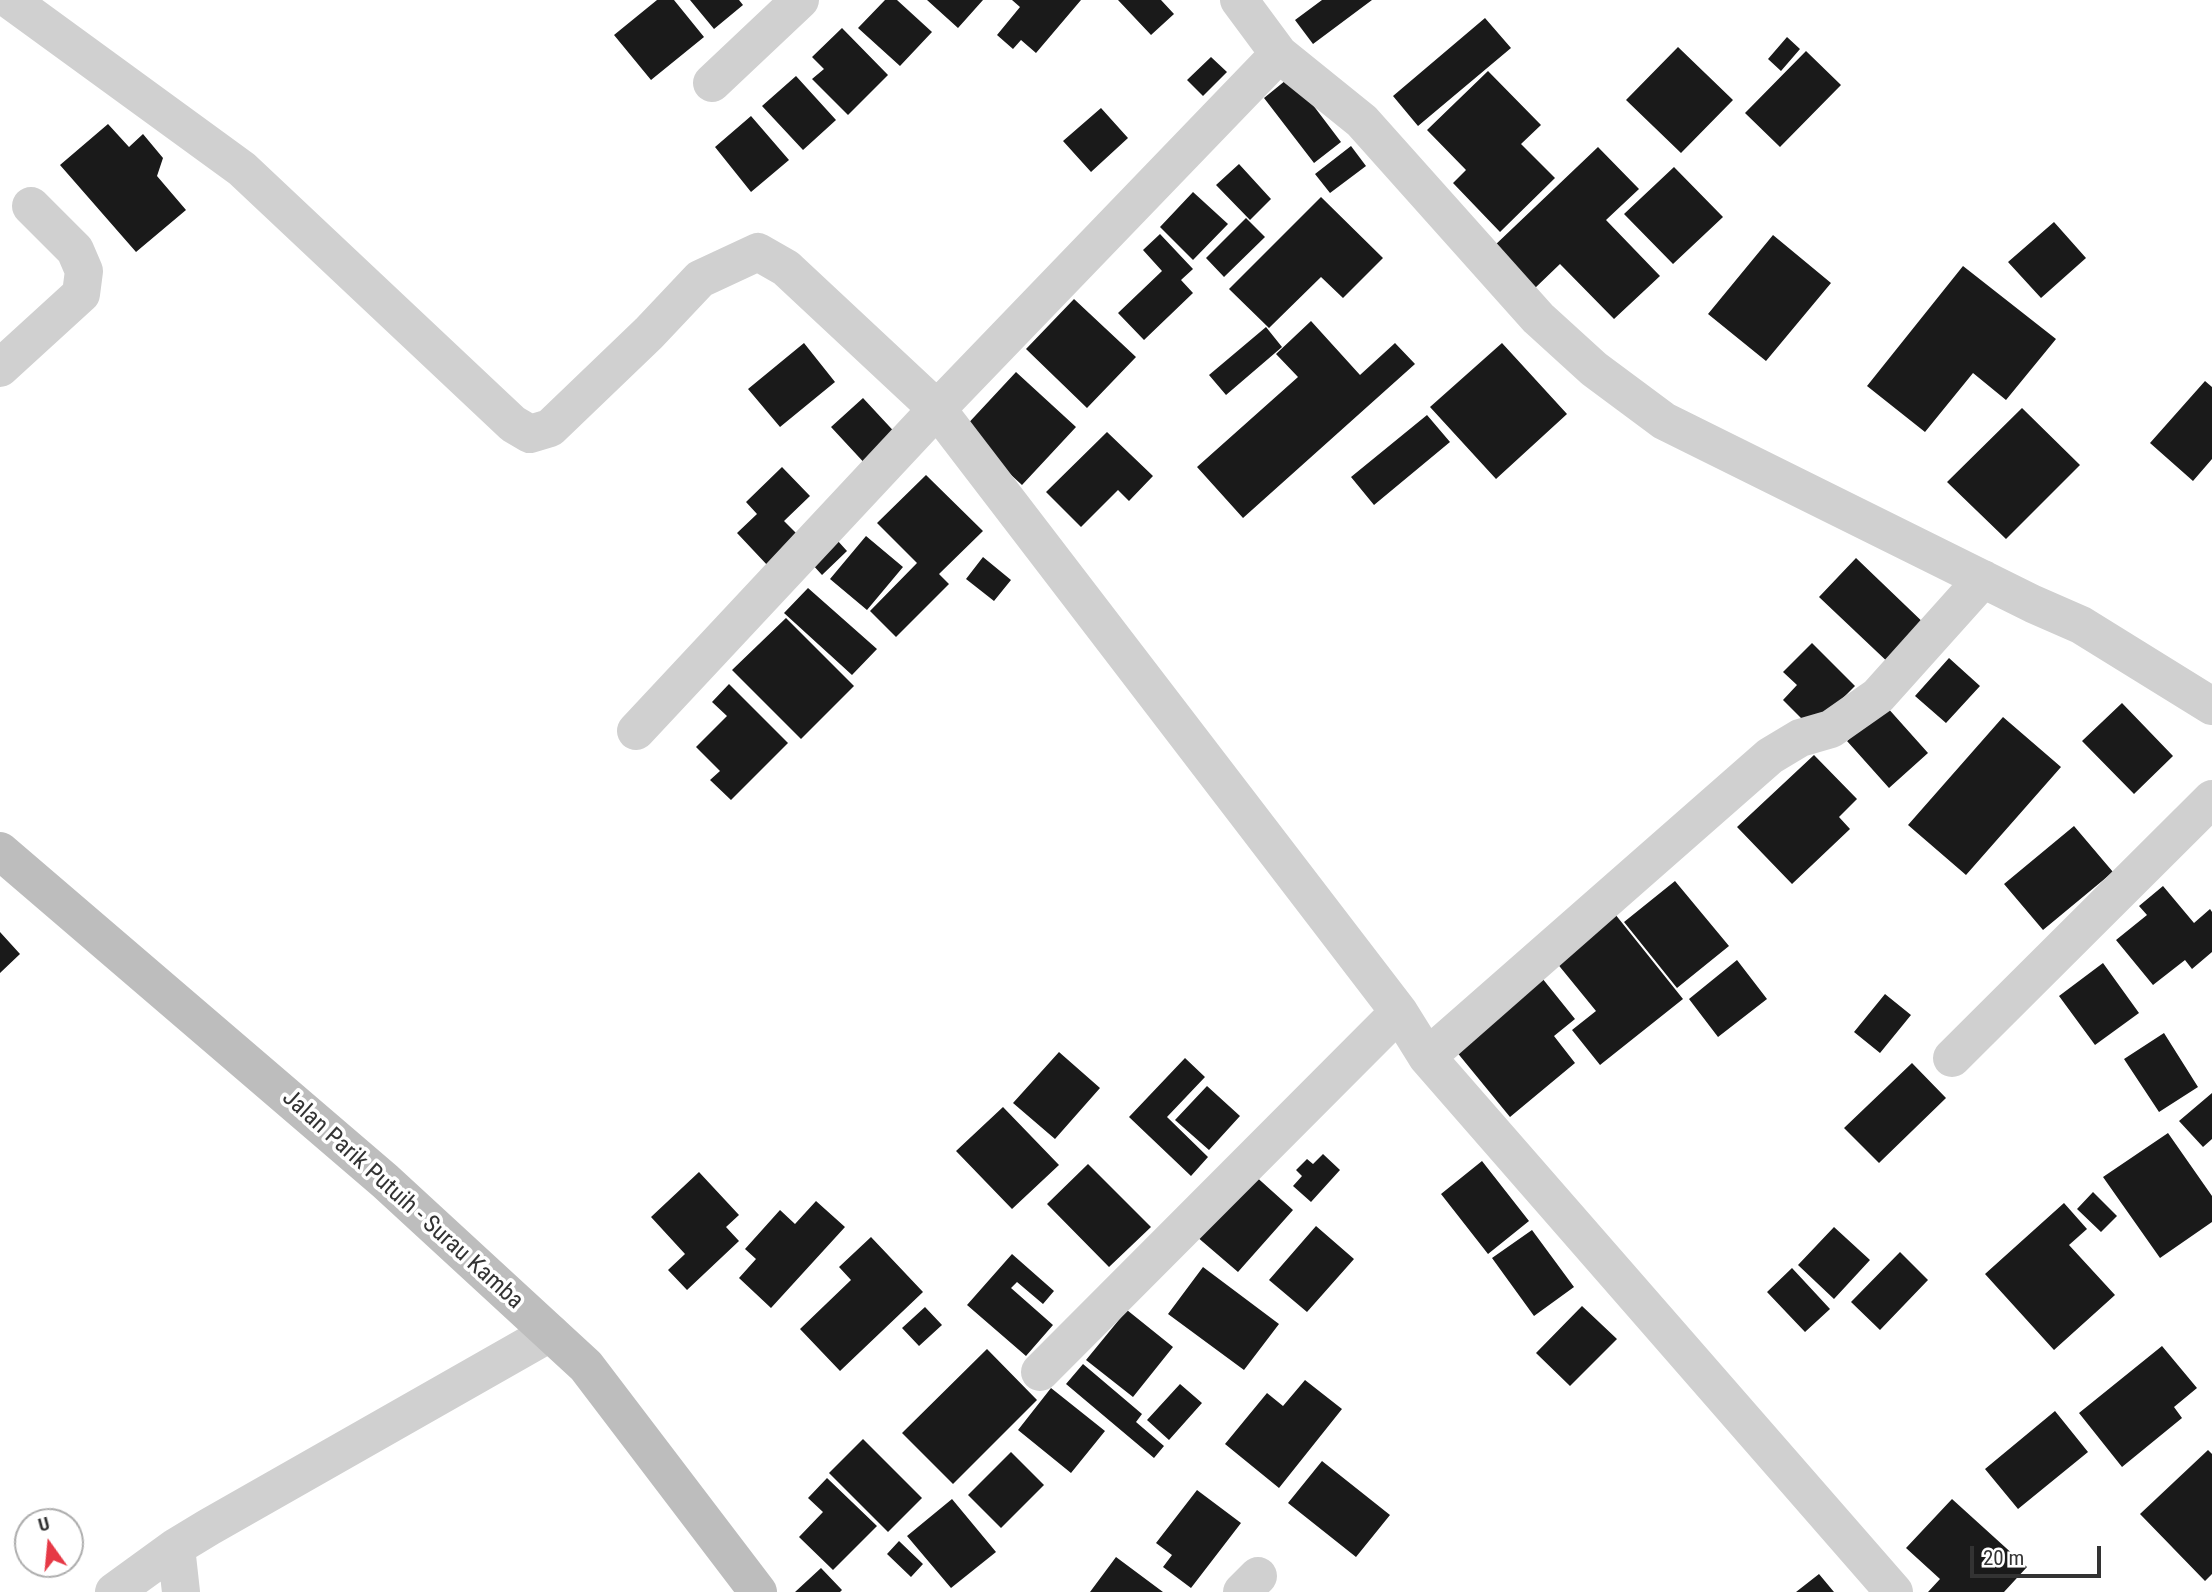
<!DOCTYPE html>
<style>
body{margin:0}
#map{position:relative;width:2212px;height:1592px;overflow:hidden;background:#fff;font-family:"Roboto Condensed",sans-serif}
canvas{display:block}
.north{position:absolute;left:14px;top:1508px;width:70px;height:70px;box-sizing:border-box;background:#fff;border:2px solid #adadad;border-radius:50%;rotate:345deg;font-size:19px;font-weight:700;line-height:28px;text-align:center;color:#333}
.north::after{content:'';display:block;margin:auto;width:24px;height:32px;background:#e63946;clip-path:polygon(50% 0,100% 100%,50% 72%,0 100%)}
.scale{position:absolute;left:1970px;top:1546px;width:131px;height:32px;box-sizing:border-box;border:4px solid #333;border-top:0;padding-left:9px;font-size:21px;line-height:24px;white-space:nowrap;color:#333;-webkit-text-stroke:5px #fff;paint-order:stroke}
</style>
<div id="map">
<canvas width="2212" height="1592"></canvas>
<div class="north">U</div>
<div class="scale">20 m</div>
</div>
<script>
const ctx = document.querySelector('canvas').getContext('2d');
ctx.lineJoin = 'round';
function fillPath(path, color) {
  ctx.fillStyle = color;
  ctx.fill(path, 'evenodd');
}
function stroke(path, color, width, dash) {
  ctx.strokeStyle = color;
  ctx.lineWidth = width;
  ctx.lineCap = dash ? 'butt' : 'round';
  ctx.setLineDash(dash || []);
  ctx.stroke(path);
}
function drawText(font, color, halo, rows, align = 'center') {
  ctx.font = font + ' "Roboto Condensed",sans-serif';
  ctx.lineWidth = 7;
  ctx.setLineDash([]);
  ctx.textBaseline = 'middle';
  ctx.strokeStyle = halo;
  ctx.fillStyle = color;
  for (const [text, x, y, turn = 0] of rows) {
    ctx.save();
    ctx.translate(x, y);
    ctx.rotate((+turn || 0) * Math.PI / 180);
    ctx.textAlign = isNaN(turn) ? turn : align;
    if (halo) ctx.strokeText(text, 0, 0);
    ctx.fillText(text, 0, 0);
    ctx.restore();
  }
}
fillPath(new Path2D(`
 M657,0H674L704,37L651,80L614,35Z
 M690,0H739L743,5L714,29Z
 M885,0H897L932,32L900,66L858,28Z
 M927,0H983L958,28Z
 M1012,0H1081L1036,53L1021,40L1013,49L997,35L1020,7Z
 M1118,0H1161L1174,14L1151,35Z
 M1322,0H1372L1313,44L1295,20Z
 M1485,18L1511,48L1418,126L1393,96Z
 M842,28L888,75L848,115L812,79L824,69L812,57Z
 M1787,37L1800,49L1781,71L1768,59Z
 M1678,47L1733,100L1681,153L1626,100Z
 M1806,51L1841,85L1780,147L1745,113Z
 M1211,57L1227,72L1203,96L1187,80Z
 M1488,71L1541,125L1521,144L1555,178L1500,232L1453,183L1466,170L1427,130Z
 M796,76L836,120L803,150L762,106Z
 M1291,76L1341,142L1314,163L1264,98Z
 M1101,108L1128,138L1091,172L1063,141Z
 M751,116L789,160L751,192L715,147Z
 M108,124L129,147L143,134L163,158L157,176L186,210L136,252L60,165Z
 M1351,146L1366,166L1330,193L1315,174Z
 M1598,147L1639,189L1606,220L1660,276L1614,319L1560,264L1534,289L1493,247Z
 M1239,164L1271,199L1250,220L1216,185Z
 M1674,167L1723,217L1673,264L1624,214Z
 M1193,192L1228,224L1193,260L1160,227Z
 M1321,197L1383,258L1343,298L1321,277L1269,328L1229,289Z
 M1246,218L1265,237L1224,277L1206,258Z
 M2054,222L2086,258L2041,298L2008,262Z
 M1160,234L1193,269L1181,280L1193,293L1144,340L1118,313L1162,271L1143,250Z
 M1773,235L1831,283L1766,361L1708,314Z
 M1963,266L2056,339L2006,400L1973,373L1925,432L1867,386Z
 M1074,299L1136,357L1087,408L1026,349Z
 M1311,321L1360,375L1395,343L1415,364L1243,518L1197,467L1298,377L1276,354Z
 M1266,327L1282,347L1226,395L1209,375Z
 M804,343L835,382L780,427L748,389Z
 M1502,343L1567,414L1496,479L1430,407Z
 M1016,372L1076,427L1022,485L962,430Z
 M2205,381L2212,387V459L2193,481L2150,443Z
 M863,398L901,439L869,468L831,427Z
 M2022,408L2080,465L2006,539L1947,482Z
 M1427,415L1450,442L1374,505L1351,477Z
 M1107,432L1153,476L1129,501L1118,490L1081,527L1046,492Z
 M782,467L810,496L784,521L800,537L769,567L737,533L757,514L746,502Z
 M926,475L983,531L939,574L949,584L896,637L870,611L917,563L877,523Z
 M866,536L903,567L867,610L830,579Z
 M837,540L847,551L822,575L812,564Z
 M983,557L1011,580L994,601L966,579Z
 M1856,558L1930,629L1893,667L1819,597Z
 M808,588L877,649L852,675L784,613Z
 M786,618L854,686L801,739L732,670Z
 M1812,643L1855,686L1812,729L1783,700L1797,685L1783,672Z
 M1949,658L1980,686L1946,723L1915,696Z
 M729,684L788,743L731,800L710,780L720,771L696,747L727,716L712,702Z
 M2122,703L2173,756L2134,794L2082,741Z
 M1886,706L1928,753L1889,788L1847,741Z
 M2003,717L2061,767L1966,875L1908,825Z
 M1814,755L1857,799L1839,817L1850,829L1792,884L1737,827Z
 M2074,826L2113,872L2043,930L2004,884Z
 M1675,881L1729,946L1677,988L1624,922Z
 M2163,886L2194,923L2210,909L2212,912V952L2192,969L2185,960L2153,985L2116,940L2147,915L2139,906Z
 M1615,914L1683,999L1600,1065L1572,1030L1596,1011L1556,962Z
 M0,932L20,954L0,973Z
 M1737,960L1767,999L1718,1037L1689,999Z
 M2103,963L2139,1013L2095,1045L2059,996Z
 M1538,973L1575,1019L1554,1036L1575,1063L1510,1117L1451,1045Z
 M1885,994L1911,1015L1880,1053L1854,1032Z
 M2164,1033L2198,1087L2159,1112L2124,1059Z
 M1059,1052L1100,1088L1055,1139L1013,1103Z
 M1185,1058L1205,1077L1167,1117L1208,1157L1191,1176L1129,1117Z
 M1912,1063L1946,1098L1879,1163L1844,1128Z
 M1207,1086L1240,1116L1209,1150L1175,1120Z
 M2212,1093V1139L2203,1147L2179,1121Z
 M1003,1107L1059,1165L1012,1209L956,1151Z
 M2168,1133L2212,1196V1222L2160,1258L2103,1177Z
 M1323,1154L1340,1170L1311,1202L1293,1186L1302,1176L1296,1170L1307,1159L1313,1164Z
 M1482,1161L1529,1221L1488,1254L1441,1194Z
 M1088,1164L1151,1227L1109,1267L1047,1204Z
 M699,1172L739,1215L726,1227L739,1241L687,1290L668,1270L685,1254L651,1217Z
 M1252,1173L1293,1210L1238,1272L1196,1236Z
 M2093,1192L2117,1216L2101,1232L2077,1209Z
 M816,1201L845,1227L771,1308L739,1278L756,1259L745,1249L780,1210L795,1224Z
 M2064,1203L2087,1229L2069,1245L2115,1295L2054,1350L1985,1274Z
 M1316,1226L1354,1259L1307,1312L1269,1280Z
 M1834,1227L1870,1260L1834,1299L1798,1265Z
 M1532,1230L1574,1287L1534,1316L1492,1258Z
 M871,1237L923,1292L840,1371L800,1329L851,1280L839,1267Z
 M1900,1252L1928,1280L1880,1330L1851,1302Z
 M1012,1254L1054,1291L1043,1304L1017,1282L1011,1288L1053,1325L1026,1356L967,1305Z
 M1203,1267L1279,1324L1244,1370L1168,1314Z
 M1792,1268L1830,1309L1805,1332L1767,1292Z
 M1582,1306L1617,1339L1570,1386L1536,1353Z
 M925,1307L942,1325L919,1346L902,1328Z
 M1127,1310L1173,1347L1133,1397L1086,1360Z
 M2162,1346L2197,1388L2174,1407L2182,1418L2122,1467L2079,1413Z
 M987,1349L1037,1400L953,1484L902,1433Z
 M1083,1364L1142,1414L1136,1422L1164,1446L1154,1458L1066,1384Z
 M1305,1380L1342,1409L1279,1488L1225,1444L1267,1393L1283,1406Z
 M1180,1384L1202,1403L1169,1440L1147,1420Z
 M1051,1388L1105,1431L1071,1473L1018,1430Z
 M2055,1411L2088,1452L2018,1509L1985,1469Z
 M863,1439L922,1498L888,1532L829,1473Z
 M2208,1450L2212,1454V1574L2205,1581L2140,1514Z
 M1011,1452L1044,1485L1001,1528L968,1495Z
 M1322,1461L1390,1515L1356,1557L1288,1503Z
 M827,1478L877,1526L833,1570L799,1537L823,1512L808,1498Z
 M1197,1490L1241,1523L1191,1588L1163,1567L1172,1555L1156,1543Z
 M952,1499L996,1552L951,1588L907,1536Z
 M1952,1499L2027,1567L2004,1592H1928L1940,1579L1906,1548Z
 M899,1541L923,1564L911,1577L887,1554Z
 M1116,1557L1163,1592H1090Z
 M821,1568L842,1590L840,1592H795Z
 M1819,1574L1834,1592H1796Z`), '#1a1a1a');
stroke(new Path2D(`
 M10,0L242,169L513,424L530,434L550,428L649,333L700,279L758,252L786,268L937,409L1399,1012L1427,1057L1894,1592
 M1239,0L1279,54L1362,121L1538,318L1594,369L1664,421L2033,604L2081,625L2212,706
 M712,83L800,0
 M0,368L81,294L84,271L75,250L31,206
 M636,731L937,409L1279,54
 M1427,1057L1770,756L1800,738L1831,729L1878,696L1983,579
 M1952,1058L2212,799
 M1040,1372L1399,1012
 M176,1547L181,1592
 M114,1592L176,1547L209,1527L550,1333
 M1242,1592L1258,1576`), '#d0d0d0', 38);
stroke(new Path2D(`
 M0,851L385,1181L586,1366L758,1592`), '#bdbdbd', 38);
drawText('24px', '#333', '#fff', [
 ["Jalan Parik Putuih - Surau Kamba",402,1200,42]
]);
</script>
